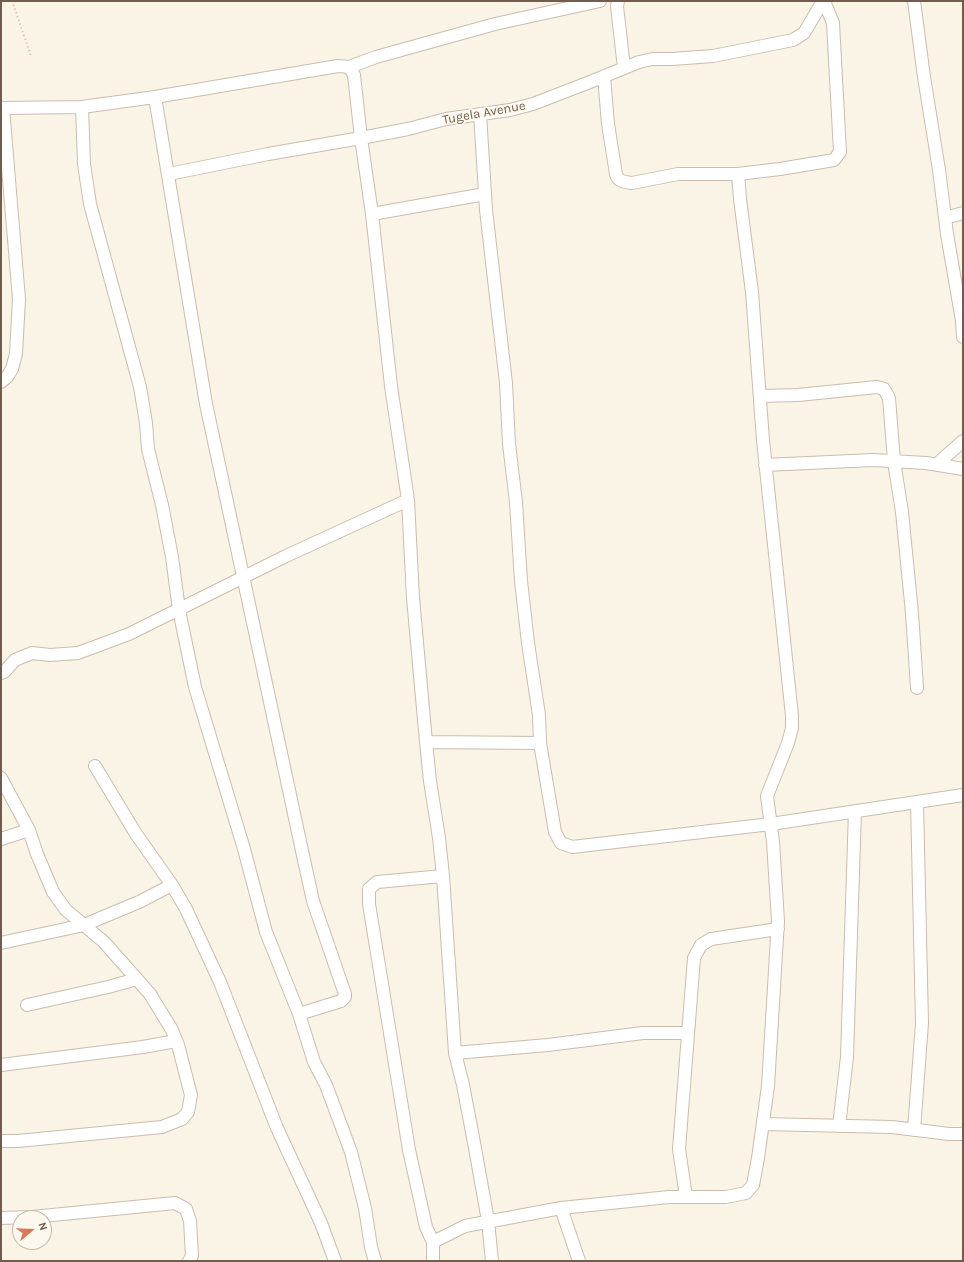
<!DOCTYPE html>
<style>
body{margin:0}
#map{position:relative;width:964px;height:1262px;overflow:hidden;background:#faf4e7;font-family:Karla,sans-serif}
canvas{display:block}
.frame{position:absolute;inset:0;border:2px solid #715c4e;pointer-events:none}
.north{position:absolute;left:12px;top:1210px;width:40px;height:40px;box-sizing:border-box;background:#fdf8ed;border:1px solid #c5baad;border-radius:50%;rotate:71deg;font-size:11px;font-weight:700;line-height:16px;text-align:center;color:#715c4e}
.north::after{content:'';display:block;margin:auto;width:14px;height:18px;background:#d87b59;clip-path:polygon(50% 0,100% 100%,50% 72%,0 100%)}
</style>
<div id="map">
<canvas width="964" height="1262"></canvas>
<div class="frame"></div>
<div class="north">N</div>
</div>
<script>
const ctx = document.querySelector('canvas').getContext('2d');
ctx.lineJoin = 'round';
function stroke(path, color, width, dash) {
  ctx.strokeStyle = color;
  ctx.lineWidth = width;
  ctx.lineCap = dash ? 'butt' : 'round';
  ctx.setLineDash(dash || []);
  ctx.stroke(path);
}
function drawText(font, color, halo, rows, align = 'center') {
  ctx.font = font + ' Karla,sans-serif';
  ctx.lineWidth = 3.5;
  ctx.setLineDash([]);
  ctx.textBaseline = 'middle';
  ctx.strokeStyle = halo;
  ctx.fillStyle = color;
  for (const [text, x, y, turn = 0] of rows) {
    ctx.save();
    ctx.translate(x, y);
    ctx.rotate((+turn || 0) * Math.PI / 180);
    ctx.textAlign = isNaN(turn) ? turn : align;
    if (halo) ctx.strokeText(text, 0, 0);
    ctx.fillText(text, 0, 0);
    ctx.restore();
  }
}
const minor = new Path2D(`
 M618,1L617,6L624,68
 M914,1L924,77L939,170L947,234L962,321L963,337
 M349,67L376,57L495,24L600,1
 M604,76L608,124L616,174C618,182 625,182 632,183L678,174H738L780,169L834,160L840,152L833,23L824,1
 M155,97L206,404L304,860L313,901L345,994V997L341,1001L299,1014
 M82,107L84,164L90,204L140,387L146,423L148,449L162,505L172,557L179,610L195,687L244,849L266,932L299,1014L314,1062L326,1085L351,1152L365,1208L371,1247L375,1261
 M1,108L82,107L155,97L338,66C347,66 350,67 354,75L361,138L372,214L391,386L408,500
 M480,114L486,210L506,383L509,444L516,502L521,581L528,643L539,715L540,743L555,832L561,843L572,847L771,824L963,795
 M169,174L268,154L361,138L408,129L446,119L510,110L533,104L590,82L639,62L653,59H672L713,56L793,40L804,33L823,1
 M372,214L485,194
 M945,218L963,213
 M1,382L7,377L12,369L16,354L19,299L3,108
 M760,396L798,395L877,387L884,389L889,398L894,461L902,512L912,613L917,688
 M937,464L963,441
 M765,465L873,460L926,463L963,469
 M1,673L4,672L15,660L32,653L50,655L78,653L129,634L286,556L408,500L413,598L426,742L430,781L439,838L443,876L455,1053L463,1085L475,1148L488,1221L492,1261
 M426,742L540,743
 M95,766L136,834L172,885L186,909L220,982L277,1128L321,1223L335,1261
 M1,778L29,830L37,854L53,892L66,910L104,942L150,994L172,1030L178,1045L191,1095L188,1112L182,1119L162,1127L18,1141H1
 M1,839L29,830
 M1,943L84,925L139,902L172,885
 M27,1005L108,987L137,979
 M455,1053L548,1045L643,1033H688
 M1,1065L143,1047L176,1041
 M763,1124L892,1127L949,1134H963
 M839,1126L847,1057L855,811
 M914,1130L922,1023L917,802
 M686,1197L679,1149L694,958L701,945L711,939L778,929
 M561,1208L579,1261
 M1,1218L32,1217L175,1203L186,1209L190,1221L192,1256L189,1261
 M433,1242L465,1226L561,1208L669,1197H726L746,1193L753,1185L758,1158L768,1086L778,921L773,842L767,796L788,743L792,728V716L763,440L752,292L740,199L738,174
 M433,1261V1242L426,1227L409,1150L369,904V889L377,882L443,876`);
stroke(minor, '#cbbcae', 14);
stroke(new Path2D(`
 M12,1L31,56`), '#d2b8a5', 2, [1, 3]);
stroke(minor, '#fff', 12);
drawText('13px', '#715c4e', '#fdf8ed', [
 ["Tugela Avenue",484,113,-10]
]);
</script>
